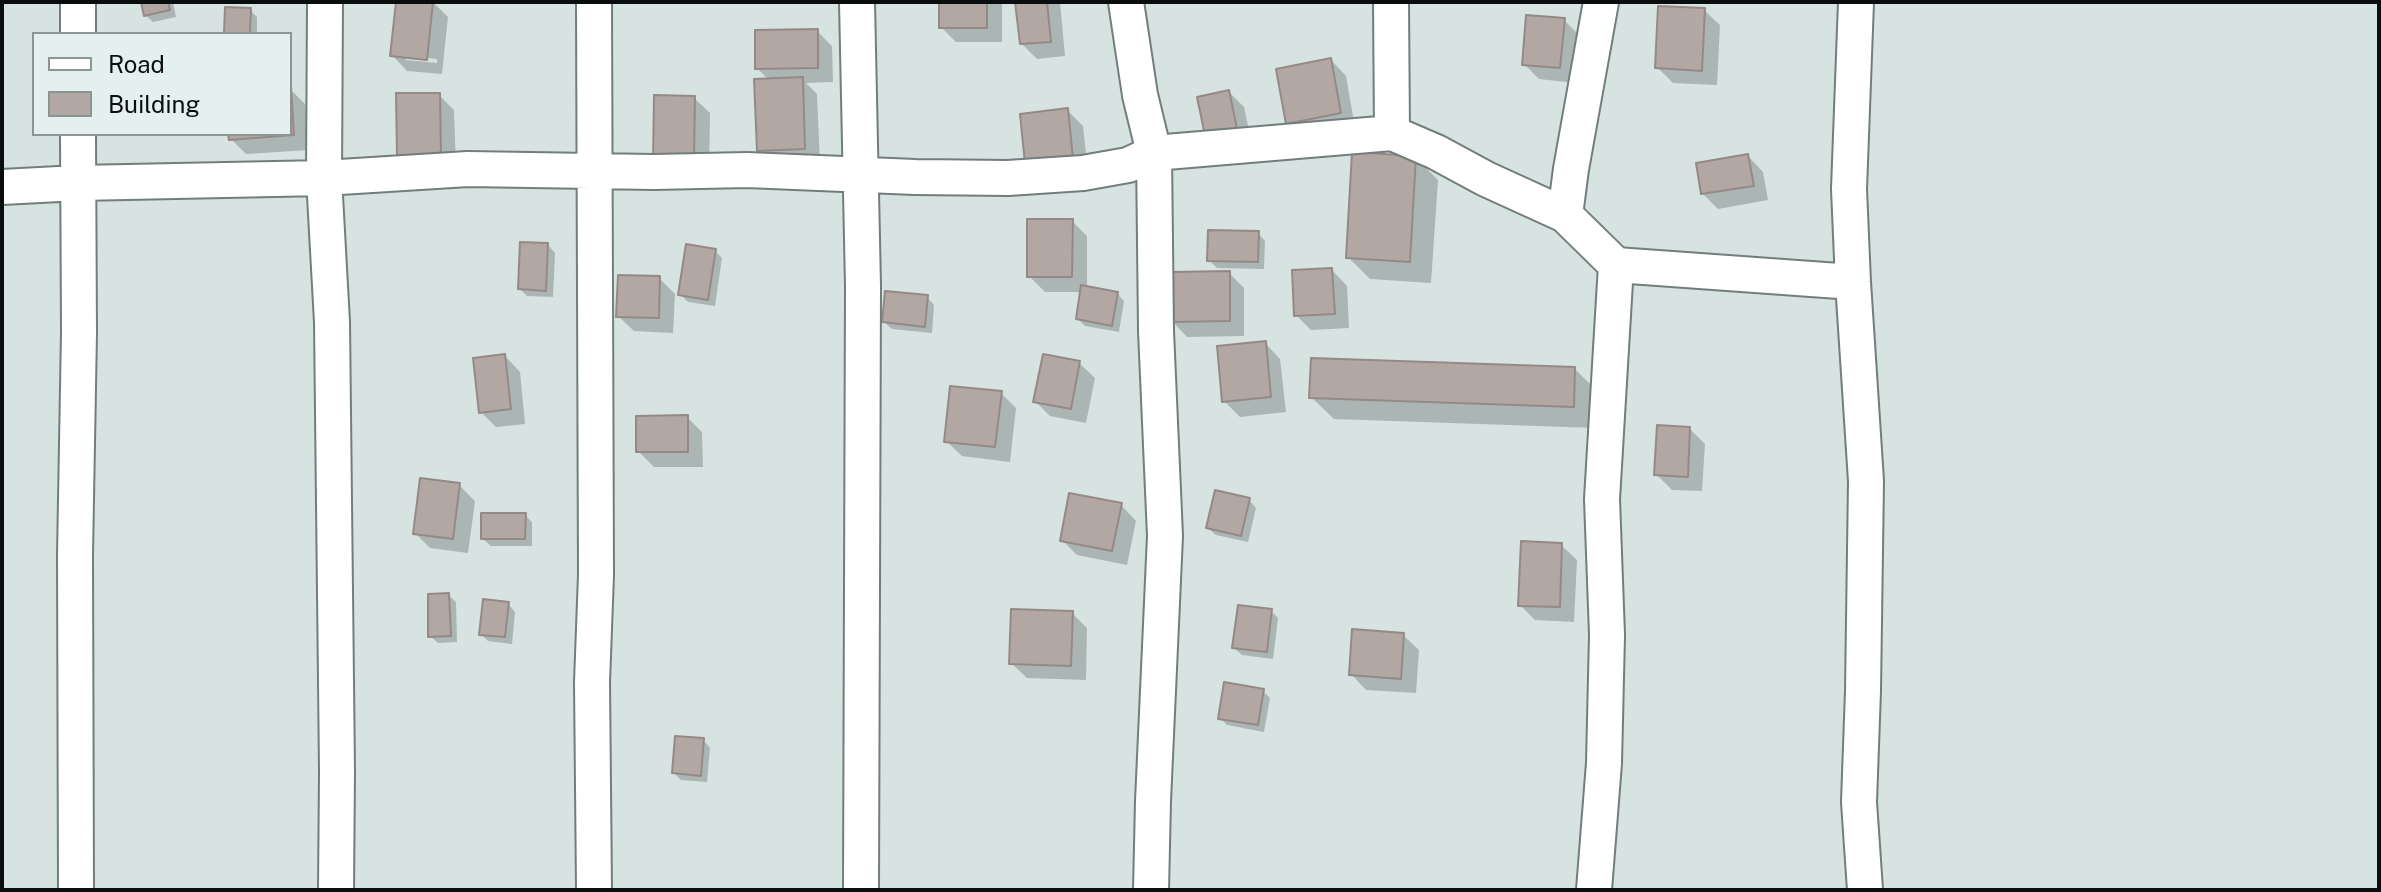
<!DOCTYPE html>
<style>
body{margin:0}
#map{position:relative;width:2381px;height:892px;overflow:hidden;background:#d6e3e1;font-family:"Public Sans",sans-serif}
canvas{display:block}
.frame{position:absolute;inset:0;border:4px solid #090d0d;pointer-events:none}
.legend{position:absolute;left:32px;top:32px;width:260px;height:104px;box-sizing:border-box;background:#e3f0ee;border:2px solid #8c9594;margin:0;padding:10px 14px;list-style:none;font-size:24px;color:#090d0d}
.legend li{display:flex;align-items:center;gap:16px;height:40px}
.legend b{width:40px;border:2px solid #8c9594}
</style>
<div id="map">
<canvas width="2381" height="892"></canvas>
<div class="frame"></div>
<ul class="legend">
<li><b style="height:10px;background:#fff"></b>Road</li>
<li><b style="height:22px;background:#b3a7a4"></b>Building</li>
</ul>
</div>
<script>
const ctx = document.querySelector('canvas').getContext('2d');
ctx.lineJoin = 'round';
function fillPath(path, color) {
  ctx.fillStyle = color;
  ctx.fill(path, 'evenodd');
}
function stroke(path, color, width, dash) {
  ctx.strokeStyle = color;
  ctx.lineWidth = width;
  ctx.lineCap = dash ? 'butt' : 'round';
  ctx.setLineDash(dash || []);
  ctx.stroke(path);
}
fillPath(new Path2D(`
 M143,2H173L176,17L153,22L145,15Z
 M398,2H433L448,17L442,74L407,71L392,55ZM406,56L437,59V63L406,60Z
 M941,2H1002V42H956L941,27Z
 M1017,2H1060L1065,56L1037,59L1022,44Z
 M250,10L257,17V34H226Z
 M1704,10L1720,25L1717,85L1673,83L1657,67Z
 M1564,20L1579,35L1575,83L1539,79L1524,64Z
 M817,31L832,46L833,82L806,83L817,94L820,164L774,166L759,150L770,81L757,68Z
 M1331,60L1346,76L1355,128L1303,138L1288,123Z
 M290,89L305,104L309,150L246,154L231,139L230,134H290Z
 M1229,92L1244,107L1254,153L1224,159Z
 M439,95L454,110L456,170H414L398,155Z
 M694,98L710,113L709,177H670Z
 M1067,110L1083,126L1088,173L1042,179Z
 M1748,156L1763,172L1768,200L1718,209L1703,194Z
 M1416,158L1438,180L1431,283L1370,279L1348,257Z
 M1072,221L1087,236V288L1117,293L1124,301L1119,332L1085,326L1078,319L1082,292H1045L1029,276Z
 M1258,233L1265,241L1264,269L1217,268L1209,260Z
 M548,245L555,253L553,297L527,296L520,289Z
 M715,251L722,258L715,306L688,302L680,294Z
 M1332,270L1347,286L1349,328L1311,330L1296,315Z
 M1229,273L1244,288V336L1187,337L1172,321Z
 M659,278L675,294L673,333L634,331L618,316Z
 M927,297L934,305L932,333L892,329L884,322Z
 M1265,343L1280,359L1286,412L1240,417L1224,401Z
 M505,356L520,372L525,424L496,427L481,412Z
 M1079,363L1095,378L1086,423L1050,416L1035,401Z
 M1575,369L1597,391L1596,428L1334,419L1311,397Z
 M1001,393L1016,408L1010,462L962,456L946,441Z
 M687,417L702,432L703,467H654L638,451Z
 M1690,429L1705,444L1702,491L1672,490L1656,474Z
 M459,485L475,501L468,553L430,548L415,533Z
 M1249,500L1256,508L1248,542L1216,535L1208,528Z
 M1121,505L1136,521L1127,565L1077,555L1062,540Z
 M525,515L532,522V546H491L483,539Z
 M1561,545L1577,560L1574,622L1535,620L1520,605Z
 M448,595L456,602L457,642L438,643L430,636Z
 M508,604L515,612L512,644L488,641L481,634Z
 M1271,611L1278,618L1273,659L1242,655L1234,648Z
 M1072,613L1087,628L1086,680L1027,678L1011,663Z
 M1403,635L1419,650L1416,693L1366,690L1351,674Z
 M1263,691L1270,698L1264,732L1227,725L1220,718Z
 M703,740L710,748L707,782L681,780L674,773Z`), '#0003');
const building = new Path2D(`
 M141,2H168L170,10L144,16Z
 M396,2H433L427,60L390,56Z
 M939,2H987V28H939Z
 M1015,2H1047L1051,42L1020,44Z
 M1658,6L1705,8L1702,71L1655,68Z
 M225,7L251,8L250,34H224Z
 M1526,15L1565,18L1560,68L1522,65Z
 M818,29V68L755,69V30Z
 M1331,58L1341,113L1286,124L1276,69Z
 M803,77L805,149L757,151L754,79Z
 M291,87L294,135L229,140L228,134H290Z
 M1229,90L1239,138L1207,145L1197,97Z
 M396,93H440L441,155L397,156Z
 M654,95L695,96L694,163L653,162Z
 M1068,108L1073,159L1025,164L1020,114Z
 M1352,152L1416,156L1410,262L1346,258Z
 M1748,154L1754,186L1701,194L1696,163Z
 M1027,219H1073L1072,277H1027Z
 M1208,230L1259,231L1258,262L1207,261Z
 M520,242L548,243L546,291L518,289Z
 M686,244L716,249L708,300L678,295Z
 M1332,268L1335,314L1294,316L1292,270Z
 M1230,271V321L1170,322V272Z
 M618,275L660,276L659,318L616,317Z
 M1081,285L1118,292L1112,326L1076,319Z
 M885,291L928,295L925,327L882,322Z
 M1266,341L1271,397L1222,402L1217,346Z
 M505,354L511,409L479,413L473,358Z
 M1043,354L1080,361L1071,409L1033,402Z
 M1311,358L1575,367L1574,407L1309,398Z
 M950,386L1002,391L995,447L944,442Z
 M688,415V452H636V416Z
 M1657,425L1690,427L1688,477L1654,475Z
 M420,478L460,483L453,539L413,534Z
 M1215,490L1250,498L1241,536L1206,528Z
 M1069,493L1122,503L1112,551L1060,541Z
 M481,513H526L525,539H481Z
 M1521,541L1562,543L1560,607L1518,606Z
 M449,593L451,636L428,637V594Z
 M483,599L509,602L505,637L479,635Z
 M1238,605L1272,609L1267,652L1232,648Z
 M1011,609L1073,611L1071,666L1009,664Z
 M1352,629L1404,633L1401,679L1349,675Z
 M1224,682L1264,689L1258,725L1218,719Z
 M675,736L704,738L701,776L672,773Z`);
fillPath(building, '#b3a7a4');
stroke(building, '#958987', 2);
const minor = new Path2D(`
 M78,2V34
 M325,2L324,178L332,322L337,772L336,890
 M857,2L863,286L861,890
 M1126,2L1140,95L1154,153L1156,331L1165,536L1153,801L1151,890
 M1391,2L1392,133
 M1856,2L1849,189L1853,282L1866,481L1863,691L1859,802L1865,890
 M2,187L78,183L324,178L468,169L654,172L747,170L915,177L1008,178L1083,173L1128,165L1154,153L1392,133L1436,152L1486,179L1565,215L1616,265L1602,499L1607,635L1604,763L1594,890
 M1565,215L1571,169L1601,2
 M1616,265L1853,282
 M76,890L75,555L79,332L78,134
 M594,890L592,682L596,575L594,2`);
stroke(minor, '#727e7c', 38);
stroke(minor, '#fff', 34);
</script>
